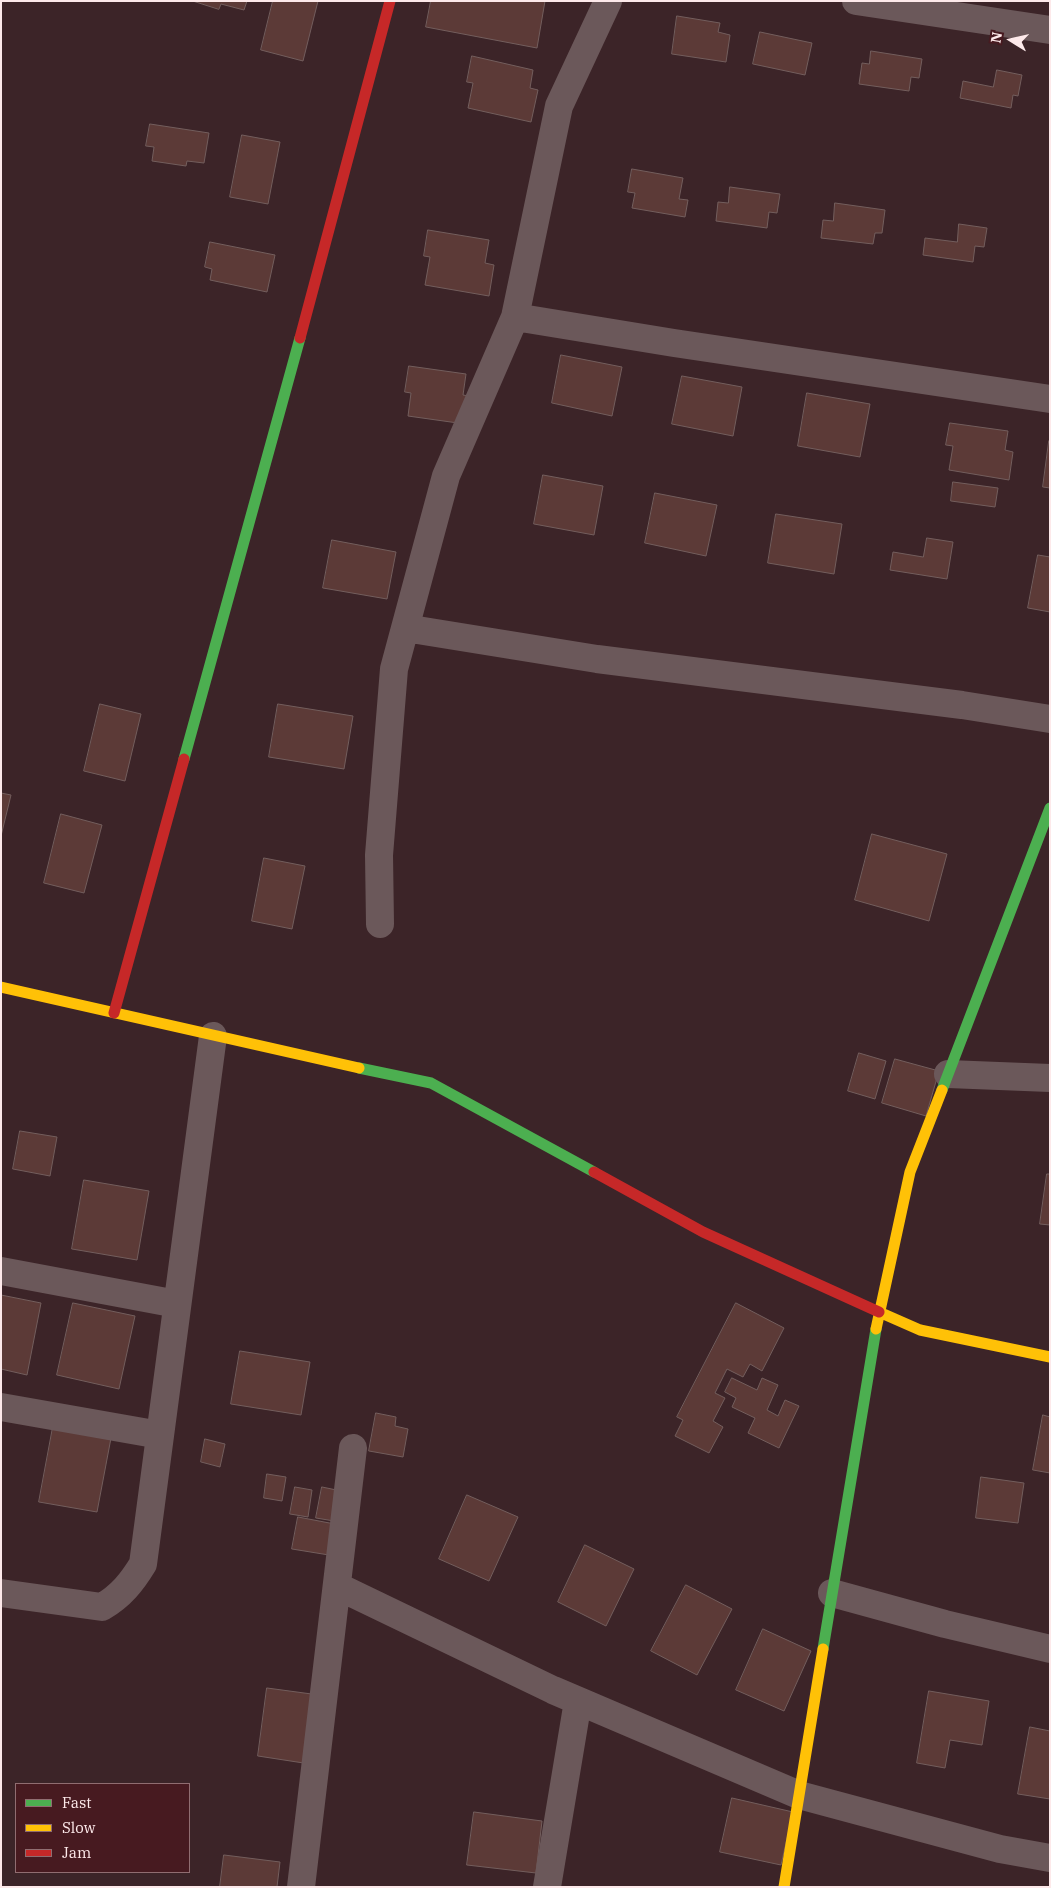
<!DOCTYPE html>
<style>
body{margin:0}
#map{position:relative;width:1051px;height:1888px;overflow:hidden;background:#3c2428;font-family:"IBM Plex Serif",serif}
canvas{display:block}
.frame{position:absolute;inset:0;border:2px solid #fde9ea;pointer-events:none}
.legend{position:absolute;left:15px;top:1783px;width:175px;height:90px;box-sizing:border-box;background:#471a20;border:1px solid #906d71;margin:0;padding:6px 9px;list-style:none;font-size:15px;color:#fde9ea}
.legend li{display:flex;align-items:center;gap:10px;height:25px}
.legend b{width:25px;border:1px solid #906d71}
.north{position:absolute;left:986px;top:15px;width:50px;height:50px;-webkit-text-stroke:4px #471a20;paint-order:stroke;rotate:280deg;font-size:14px;font-weight:700;line-height:20px;text-align:center;color:#fde9ea}
.north::after{content:'';display:block;margin:auto;width:18px;height:22px;background:#fde9ea;clip-path:polygon(50% 0,100% 100%,50% 72%,0 100%)}
</style>
<div id="map">
<canvas width="1051" height="1888"></canvas>
<div class="frame"></div>
<ul class="legend">
<li><b style="height:6px;background:#4caf50"></b>Fast</li>
<li><b style="height:6px;background:#ffc107"></b>Slow</li>
<li><b style="height:6px;background:#c62828"></b>Jam</li>
</ul>
<div class="north">N</div>
</div>
<script>
const ctx = document.querySelector('canvas').getContext('2d');
ctx.lineJoin = 'round';
function fillPath(path, color) {
  ctx.fillStyle = color;
  ctx.fill(path, 'evenodd');
}
function stroke(path, color, width, dash) {
  ctx.strokeStyle = color;
  ctx.lineWidth = width;
  ctx.lineCap = dash ? 'butt' : 'round';
  ctx.setLineDash(dash || []);
  ctx.stroke(path);
}
const building = new Path2D(`
 M193,1H247L244,10L221,4L219,9Z
 M273,1H318L303,61L261,50Z
 M431,1H545L537,48L426,27Z
 M677,16L720,23L718,32L730,35L726,62L672,54Z
 M760,32L812,43L805,75L753,64Z
 M871,51L922,59L919,78L911,77L909,91L859,84L862,63L869,64Z
 M472,56L533,70L530,88L538,90L531,122L468,108L473,83L467,82Z
 M997,70L1022,75L1018,96L1013,95L1011,108L960,98L963,81L993,87Z
 M150,124L209,133L204,163L187,161L186,166L152,161L154,147L146,146Z
 M242,135L280,142L268,204L230,197Z
 M632,169L683,178L679,199L688,200L685,217L632,208L635,193L628,192Z
 M730,187L780,194L777,213L769,212L767,228L716,221L718,202L728,203Z
 M835,203L885,210L882,233H875L873,244L821,238L823,220L833,221Z
 M959,224L987,228L984,247L975,246L973,262L923,255L925,238L957,242Z
 M428,230L489,240L485,263L494,265L489,296L425,285L430,257L424,256Z
 M210,242L275,255L267,292L210,280L212,269L205,267Z
 M561,355L622,367L612,416L552,403Z
 M409,366L466,374L463,395L469,396L465,424L408,416L411,393L405,392Z
 M682,376L742,387L733,436L672,424Z
 M807,393L870,404L860,457L798,446Z
 M950,423L1008,431L1005,450L1013,452L1009,480L949,470L953,446L946,445Z
 M1049,441L1050,442V488L1043,487Z
 M543,475L603,486L594,535L534,524Z
 M953,482L998,488L995,507L951,501Z
 M655,493L717,505L706,556L645,543Z
 M776,514L842,524L834,574L768,563Z
 M927,538L953,542L947,579L890,570L893,552L923,557Z
 M332,540L396,552L387,599L323,588Z
 M1038,555L1050,557V612L1028,608Z
 M100,704L141,714L125,781L84,771Z
 M278,704L353,716L344,769L269,757Z
 M1,793L11,795L1,836Z
 M61,814L102,825L84,893L44,883Z
 M872,834L947,854L929,921L855,900Z
 M264,858L305,866L292,929L252,921Z
 M859,1053L886,1061L875,1099L848,1091Z
 M895,1059L939,1071L926,1116L882,1103Z
 M20,1131L57,1137L50,1176L13,1169Z
 M1047,1174H1050V1225L1040,1224Z
 M84,1180L149,1191L137,1260L72,1249Z
 M1,1295L41,1303L27,1375L1,1369Z
 M73,1303L135,1316L119,1389L57,1375Z
 M736,1303L784,1328L762,1371L750,1364L743,1377L727,1369L715,1393L725,1398L713,1421L723,1427L709,1453L675,1436L683,1420L677,1417Z
 M240,1351L310,1362L301,1415L231,1404Z
 M732,1378L757,1390L762,1378L778,1385L767,1410L778,1416L785,1400L799,1406L779,1448L748,1433L755,1418L732,1407L736,1398L725,1392Z
 M376,1413L396,1417L395,1426L408,1429L403,1457L369,1451Z
 M1043,1415L1050,1417V1473L1033,1470Z
 M53,1427L111,1438L97,1512L39,1502Z
 M205,1439L225,1444L220,1467L201,1462Z
 M267,1474L286,1477L282,1501L264,1498Z
 M981,1477L1024,1483L1018,1523L976,1518Z
 M295,1487L312,1490L308,1517L290,1514Z
 M322,1487L346,1492L340,1522L316,1518Z
 M467,1495L518,1517L489,1581L439,1559Z
 M298,1517L340,1525L335,1556L292,1549Z
 M585,1545L634,1569L606,1626L558,1602Z
 M686,1585L732,1609L697,1675L651,1651Z
 M763,1629L811,1651L784,1711L736,1690Z
 M267,1688L319,1695L310,1764L258,1756Z
 M929,1691L989,1701L982,1745L950,1740L945,1768L917,1763Z
 M1030,1727L1050,1731V1799L1018,1794Z
 M732,1798L793,1812L781,1865L720,1852Z
 M474,1812L542,1821L536,1873L467,1865Z
 M224,1855L280,1862L277,1887H220Z`);
fillPath(building, '#5c3a37');
stroke(building, '#735e5d', 1);
stroke(new Path2D(`
 M856,1L1050,30
 M515,317L674,343L1050,399
 M405,628L597,659L962,705L1050,719
 M380,924L379,855L394,669L446,476L515,317L559,106L608,1
 M948,1074L1050,1078
 M1,1271L177,1304
 M1,1407L160,1435
 M337,1586L553,1690L799,1795L1000,1849L1050,1858
 M1,1593L102,1607C121,1596 132,1582 143,1564L213,1036
 M832,1593L945,1624L1050,1649
 M301,1887L353,1448
 M547,1887L578,1701`), '#6b585a', 28);
stroke(new Path2D(`
 M184,759L300,338
 M359,1068L431,1083L594,1172
 M942,1090L1050,808
 M823,1649L876,1329`), '#4caf50', 11);
stroke(new Path2D(`
 M1,987L359,1068
 M879,1312L920,1330L1050,1357
 M876,1329L910,1172L942,1090
 M784,1887L823,1649`), '#ffc107', 11);
stroke(new Path2D(`
 M300,338L390,1
 M114,1013L184,759
 M594,1172L703,1232L879,1312`), '#c62828', 11);
</script>
